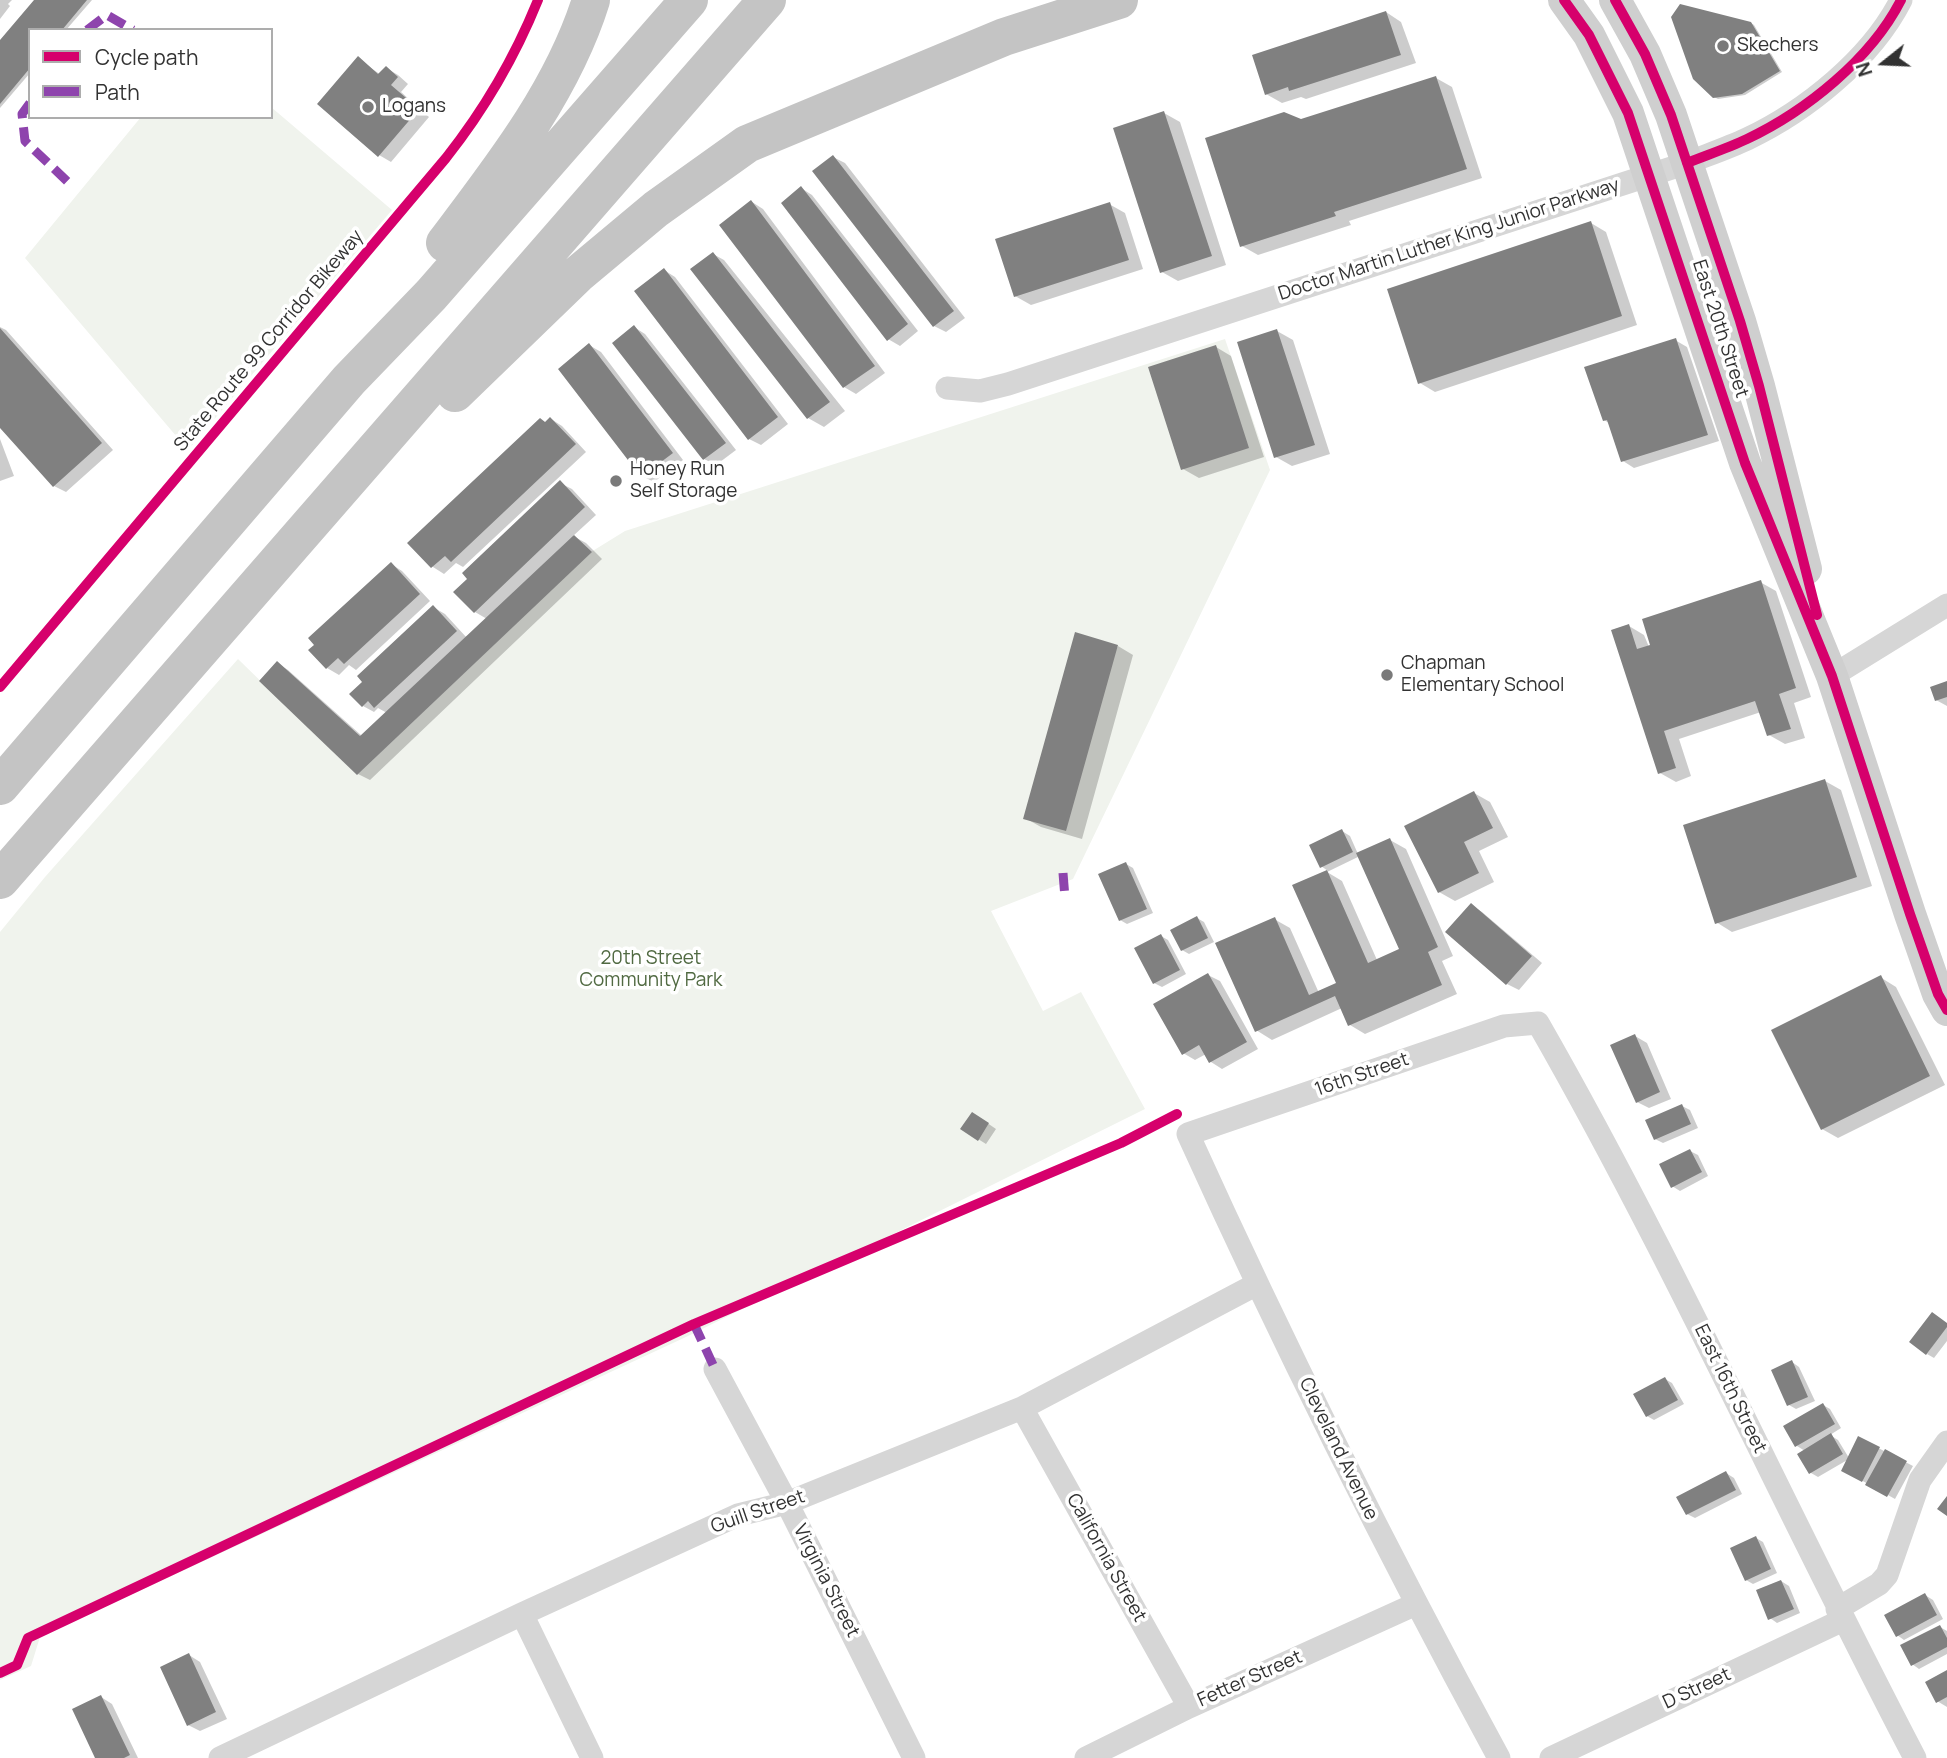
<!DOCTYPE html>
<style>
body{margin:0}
#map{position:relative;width:1947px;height:1758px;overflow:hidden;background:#fff;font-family:Manrope,sans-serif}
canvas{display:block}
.legend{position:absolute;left:28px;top:28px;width:245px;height:91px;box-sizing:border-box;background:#fff;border:2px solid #adadad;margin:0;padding:9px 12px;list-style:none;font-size:21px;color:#323232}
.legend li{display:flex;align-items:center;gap:14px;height:35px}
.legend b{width:35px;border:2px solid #adadad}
.north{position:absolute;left:1849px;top:28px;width:70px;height:70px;-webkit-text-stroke:5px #fff;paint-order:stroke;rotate:252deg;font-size:19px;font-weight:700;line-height:28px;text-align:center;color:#323232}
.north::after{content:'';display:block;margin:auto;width:24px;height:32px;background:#323232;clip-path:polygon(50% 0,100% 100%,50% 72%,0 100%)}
</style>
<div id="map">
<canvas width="1947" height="1758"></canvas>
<ul class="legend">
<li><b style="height:9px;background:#d6006c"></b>Cycle path</li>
<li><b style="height:9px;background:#8e44ad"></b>Path</li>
</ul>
<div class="north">N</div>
</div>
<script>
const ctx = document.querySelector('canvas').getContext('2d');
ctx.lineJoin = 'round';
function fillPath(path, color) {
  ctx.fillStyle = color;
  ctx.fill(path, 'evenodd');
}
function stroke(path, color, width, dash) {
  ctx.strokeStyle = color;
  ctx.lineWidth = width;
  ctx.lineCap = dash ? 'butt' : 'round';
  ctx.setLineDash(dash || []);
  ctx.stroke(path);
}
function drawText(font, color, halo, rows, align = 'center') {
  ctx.font = font + ' Manrope,sans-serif';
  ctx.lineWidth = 7;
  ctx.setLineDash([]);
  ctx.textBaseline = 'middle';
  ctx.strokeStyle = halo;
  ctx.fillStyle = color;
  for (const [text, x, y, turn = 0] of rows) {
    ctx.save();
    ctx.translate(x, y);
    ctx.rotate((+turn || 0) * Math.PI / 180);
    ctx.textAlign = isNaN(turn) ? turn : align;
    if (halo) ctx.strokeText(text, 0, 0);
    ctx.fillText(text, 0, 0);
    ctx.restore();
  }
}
fillPath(new Path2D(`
 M271,107L392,210L188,450L25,258L141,117H271Z
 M1225,339L1270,470L1073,879L991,911L1043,1011L1081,992L1145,1109L686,1337L40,1637L31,1666L0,1680V932L45,877L238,659L357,775L591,552L625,531Z`), '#f0f3ed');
fillPath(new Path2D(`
 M0,0H12L8,4L10,6L0,19Z
 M36,0H92L66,30H30V73L0,108V43Z
 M1386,12L1401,22L1416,63L1306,99L1301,97L1282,103L1266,94Z
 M1751,23L1754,25L1782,72L1745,95L1718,99L1714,97Z
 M358,59L381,75L386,68L398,75L408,84L401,92L429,117L391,162L379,155Z
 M1436,78L1452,87L1482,178L1349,221L1351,225L1258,255L1242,246L1301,120Z
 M1164,113L1180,122L1226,265L1178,281L1162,272Z
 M833,157L845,163L965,318L946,332L934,326Z
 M801,188L812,195L918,331L900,346L888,339Z
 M752,202L763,209L885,373L856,394L844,387Z
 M1109,204L1125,213L1143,269L1031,305L1015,296Z
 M1591,223L1606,232L1637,325L1435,392L1420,383Z
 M713,254L724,260L845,411L824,427L808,418L782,383Z
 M664,270L675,277L788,424L761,445L749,439Z
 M0,327L6,330L113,450L66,492L54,486L0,425Z
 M634,327L645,334L736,450L716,465L704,459Z
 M1277,331L1293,340L1330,454L1292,466L1276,457Z
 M1675,340L1687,347L1719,441L1634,468L1623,461L1609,423L1604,420Z
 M589,345L601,352L683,460L654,482L642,476Z
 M1216,347L1231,356L1264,457L1199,478L1183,469Z
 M551,419L562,426L586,452L463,567L456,563L444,574L433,567L410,543Z
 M0,439L14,476L0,481Z
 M560,483L572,489L596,515L573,536L586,543L602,559L370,780L358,774L277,663L288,670L362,736L387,713L378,708L374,712L363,706L433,607L445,614L467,638L487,619L475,612Z
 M391,564L402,571L430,601L356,670L349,665L339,675L327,668Z
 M1760,582L1776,591L1811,697L1794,703L1805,738L1785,744L1769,735L1761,712L1679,739L1691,776L1676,782L1660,773L1629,626L1644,635L1649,647Z
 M1118,646L1133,655L1082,839L1041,827L1025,818Z
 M1947,683V706L1936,700Z
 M1825,781L1841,790L1872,886L1732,932L1716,922Z
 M1474,793L1490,802L1508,837L1479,851L1494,882L1455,901L1439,892Z
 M1342,831L1350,836L1358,854L1390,840L1406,849L1453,956L1442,961L1457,994L1365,1034L1350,1025L1342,1008L1272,1040L1256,1030L1274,919L1290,928L1319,993L1338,984L1294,886L1328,871L1321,866ZM1360,856L1401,950L1377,960L1342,881L1327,872Z
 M1126,864L1133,868L1153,913L1127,924L1120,920Z
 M1471,905L1482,912L1542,963L1519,990L1507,984L1448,932Z
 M1197,918L1204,922L1214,942L1189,954L1182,950Z
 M1161,936L1168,940L1186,974L1162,987L1154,983Z
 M1208,975L1220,981L1258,1049L1222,1069L1211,1062L1206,1054L1195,1060L1183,1053Z
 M1880,977L1896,987L1945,1085L1838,1138L1822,1129Z
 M1635,1036L1647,1043L1671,1099L1649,1108L1637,1102Z
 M1682,1106L1690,1110L1698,1128L1663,1143L1655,1139Z
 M980,1118L996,1129L986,1144L962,1129Z
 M1690,1151L1698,1155L1708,1176L1680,1191L1672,1186Z
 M1947,1324V1341L1934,1358L1927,1354Z
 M1792,1362L1799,1367L1815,1401L1796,1409L1789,1405Z
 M1665,1379L1672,1383L1684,1404L1654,1420L1647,1416Z
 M1823,1405L1830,1409L1841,1428L1830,1435L1838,1440L1849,1458L1859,1438L1913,1466L1895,1499L1843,1470L1849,1459L1818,1477L1811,1473L1799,1454L1805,1451L1797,1446Z
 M1726,1473L1734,1478L1742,1494L1695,1518L1687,1514Z
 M1756,1538L1763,1542L1777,1573L1753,1584L1746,1580Z
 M1781,1581L1789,1586L1800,1613L1777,1623L1770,1618Z
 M1925,1595L1933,1600L1943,1619L1904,1640L1897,1635Z
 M1940,1627L1947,1631V1654L1919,1669L1912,1664Z
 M189,1655L200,1662L227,1719L200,1731L188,1725Z
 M1947,1672V1707L1937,1701Z
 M101,1697L112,1704L138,1758H97Z`), '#0003');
fillPath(new Path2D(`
 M34,0H87L62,30H30V68L0,104V40Z
 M1680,4L1751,22L1780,71L1742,94L1713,98L1693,79L1671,17Z
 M1386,11L1401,55L1289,91L1288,87L1265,95L1252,55Z
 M358,56L378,74L386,66L398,77L391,85L419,109L378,157L317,104Z
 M1436,76L1467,169L1334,212L1336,216L1240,247L1205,138L1284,112L1301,119Z
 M1164,111L1212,256L1160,273L1113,128Z
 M833,155L954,311L933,327L812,171Z
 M801,186L908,324L887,341L781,203Z
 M751,200L875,366L843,388L719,225Z
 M1110,202L1129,260L1014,297L995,239Z
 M1591,221L1622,316L1418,384L1387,289Z
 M713,252L830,402L807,419L690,269Z
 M664,268L778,417L748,440L634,291Z
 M634,325L726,443L703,460L612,343Z
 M0,328L102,443L53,487L0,428Z
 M1277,329L1315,445L1274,458L1237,342Z
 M1676,338L1708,435L1621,462L1607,420L1603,421L1584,367Z
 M589,343L673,453L641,477L558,369Z
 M1216,345L1249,448L1181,470L1148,367Z
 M550,417L576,444L451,562L445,556L431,568L407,543L540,418L545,422Z
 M560,480L585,507L474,613L453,592L467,579L462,573Z
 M574,535L592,552L357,775L259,681L277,661L360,736Z
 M391,562L420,594L344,664L338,658L326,669L308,650L314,645L308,638Z
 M1761,580L1796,688L1779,694L1791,729L1767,736L1755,701L1664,731L1676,768L1658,774L1611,630L1629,624L1637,649L1650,645L1642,619Z
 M433,605L457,631L374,708L368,701L362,707L349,694L362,682L357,676Z
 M1075,632L1118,645L1066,831L1023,819Z
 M1947,681V697L1935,701L1930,687Z
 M1825,779L1857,877L1715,924L1683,825Z
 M1474,791L1493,828L1464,842L1479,873L1438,893L1404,826Z
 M1342,829L1353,852L1320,868L1309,845Z
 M1390,838L1438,947L1428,952L1442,985L1348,1026L1335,996L1255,1032L1215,943L1275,917L1309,995L1336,983L1292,885L1327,870L1368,963L1399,949L1356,853Z
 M1126,862L1147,909L1119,921L1098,874Z
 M1471,903L1532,956L1506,985L1445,932Z
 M1197,916L1208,938L1181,951L1170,930Z
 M1161,934L1180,970L1153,984L1134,948Z
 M1208,973L1247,1042L1209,1063L1199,1045L1182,1055L1153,1004Z
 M1881,975L1930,1076L1821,1130L1771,1030Z
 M1635,1034L1660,1092L1636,1103L1610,1045Z
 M1682,1104L1691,1124L1654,1140L1645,1120Z
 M972,1112L989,1123L978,1141L960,1129Z
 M1690,1149L1702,1172L1671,1188L1659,1164Z
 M1932,1312L1947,1323V1327L1926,1355L1909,1342Z
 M1792,1360L1808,1397L1787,1406L1771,1370Z
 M1665,1377L1678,1400L1646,1417L1633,1394Z
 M1823,1403L1835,1424L1795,1447L1783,1426Z
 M1831,1433L1843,1454L1809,1474L1797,1454Z
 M1858,1436L1880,1447L1862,1482L1841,1471Z
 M1885,1449L1907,1461L1887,1497L1865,1485Z
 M1726,1471L1736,1490L1686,1515L1676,1497Z
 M1947,1496V1516L1937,1509Z
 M1756,1536L1771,1569L1745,1581L1730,1548Z
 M1781,1580L1794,1609L1768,1620L1756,1590Z
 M1925,1593L1937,1615L1896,1637L1884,1615Z
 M1940,1625L1947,1638V1647L1911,1666L1900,1645Z
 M189,1653L216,1712L187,1726L160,1667Z
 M1947,1670V1697L1936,1703L1925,1682Z
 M101,1695L130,1755L124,1758H95L72,1709Z`), '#808080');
stroke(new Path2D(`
 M947,388L980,391L1008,384L1687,163C1707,155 1728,148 1747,139C1806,111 1871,59 1901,0
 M1832,676L1947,605
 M715,1369L787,1503L914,1758
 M1022,1408L1189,1707
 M1837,1609L1879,1584L1887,1575L1920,1480L1947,1442
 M522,1614L592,1758
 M220,1758L522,1614L738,1515L787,1503L1022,1408L1257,1284
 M1086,1758L1189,1707L1416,1604
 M1499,1758C1388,1554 1284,1346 1188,1134L1504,1026L1538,1023C1675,1262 1787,1514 1915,1758
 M1551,1758L1843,1620`), '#d6d6d6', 23);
stroke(new Path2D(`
 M1564,0L1589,35L1628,113L1745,463L1832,676L1910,914L1938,994L1947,1010
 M1615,0L1645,54L1671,115L1740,321L1759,386L1806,569`), '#cfcfcf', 32);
stroke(new Path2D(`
 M445,243C501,169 563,90 591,0
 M455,393L577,275L656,209L747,144L1004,37L1119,0
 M0,786L349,380L431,295L689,0
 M0,880L767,0`), '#c4c4c4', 38);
stroke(new Path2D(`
 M87,30L107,15L133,30
 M30,103L22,114L25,141L69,183
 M1063,873L1065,898
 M694,1324L715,1369`), '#8e44ad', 9, [18, 9]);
stroke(new Path2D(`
 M1564,0L1589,35L1628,113L1745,463L1832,676L1910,914L1938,994L1947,1010
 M1615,0L1645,54L1671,115L1740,321L1759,386L1817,615
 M1687,163C1707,155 1728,148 1747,139C1806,111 1871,59 1901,0
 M0,687L446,158C484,110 515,57 538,0
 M0,1673L17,1665L28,1638L694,1324L1121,1143L1177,1114`), '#d6006c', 10);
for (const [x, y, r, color] of [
 [1723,46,7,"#7a7a7a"],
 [368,107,7,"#7a7a7a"],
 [616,481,7,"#7a7a7a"],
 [1387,675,7,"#7a7a7a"]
]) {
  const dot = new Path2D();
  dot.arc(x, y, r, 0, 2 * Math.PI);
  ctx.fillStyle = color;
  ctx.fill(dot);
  stroke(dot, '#fff', 2.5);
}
drawText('19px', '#323232', '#fff', [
 ["Skechers",1737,46],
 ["Logans",382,107],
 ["Honey Run",630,470],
 ["Self Storage",630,492],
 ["Chapman",1401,664],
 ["Elementary School",1401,686]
], 'left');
drawText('19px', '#323232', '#fff', [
 ["Doctor Martin Luther King Junior Parkway",1449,240,-18],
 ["East 20th Street",1720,329,72],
 ["State Route 99 Corridor Bikeway",269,341,-50],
 ["16th Street",1362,1075,-19],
 ["East 16th Street",1730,1389,64],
 ["Cleveland Avenue",1338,1449,64],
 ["Guill Street",758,1512,-19],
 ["California Street",1106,1558,61],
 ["Virginia Street",826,1581,63],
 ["Fetter Street",1250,1679,-24],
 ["D Street",1697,1689,-25]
]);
drawText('19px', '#516a42', '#fff', [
 ["20th Street",651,959],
 ["Community Park",651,981]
]);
</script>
